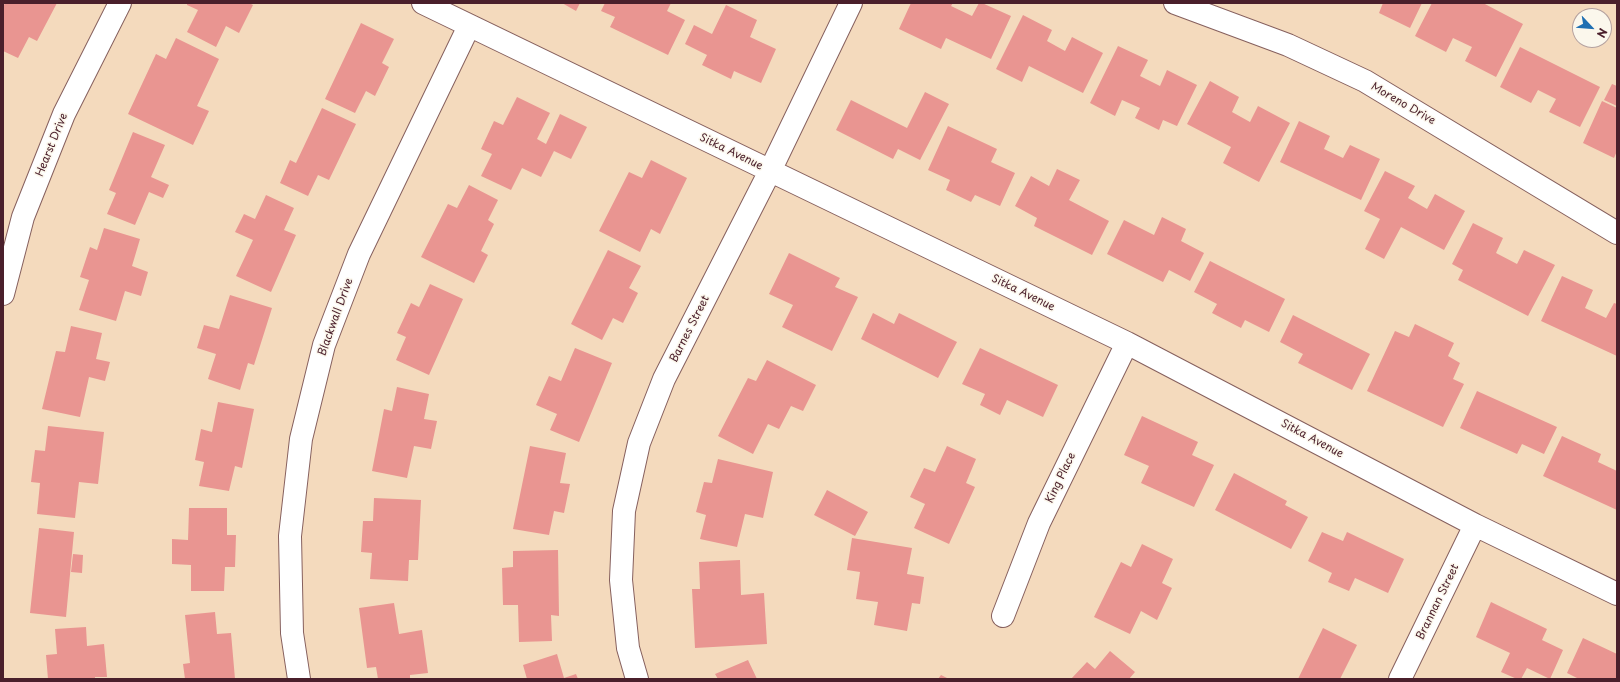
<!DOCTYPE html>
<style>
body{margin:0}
#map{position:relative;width:1620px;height:682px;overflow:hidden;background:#f4dabd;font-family:"Playpen Sans",sans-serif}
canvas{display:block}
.frame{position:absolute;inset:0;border:4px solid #4a1f2b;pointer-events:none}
.north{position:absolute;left:1572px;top:8px;width:40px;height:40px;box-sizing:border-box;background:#fbf7ec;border:1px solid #b4a19f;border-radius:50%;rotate:116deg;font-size:11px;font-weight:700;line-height:16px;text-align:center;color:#4a1f2b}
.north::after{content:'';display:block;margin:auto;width:14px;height:18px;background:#1f6fb2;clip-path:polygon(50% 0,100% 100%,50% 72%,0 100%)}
</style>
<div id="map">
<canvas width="1620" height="682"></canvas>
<div class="frame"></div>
<div class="north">N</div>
</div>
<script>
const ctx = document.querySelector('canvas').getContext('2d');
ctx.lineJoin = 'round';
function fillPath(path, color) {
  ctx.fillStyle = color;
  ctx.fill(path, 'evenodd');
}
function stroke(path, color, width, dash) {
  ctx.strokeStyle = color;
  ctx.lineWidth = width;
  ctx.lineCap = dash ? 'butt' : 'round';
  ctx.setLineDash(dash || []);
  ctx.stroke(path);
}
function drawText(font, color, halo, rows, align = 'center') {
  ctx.font = font + ' "Playpen Sans",sans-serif';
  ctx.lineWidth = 3;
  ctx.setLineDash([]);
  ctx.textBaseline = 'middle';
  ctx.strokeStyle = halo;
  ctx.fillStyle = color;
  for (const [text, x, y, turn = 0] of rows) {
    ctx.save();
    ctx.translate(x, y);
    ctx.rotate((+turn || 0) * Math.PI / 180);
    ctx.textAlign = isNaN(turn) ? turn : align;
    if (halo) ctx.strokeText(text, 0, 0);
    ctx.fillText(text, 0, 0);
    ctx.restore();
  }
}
fillPath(new Path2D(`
 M5,3H57L37,41L29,37L18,58L3,51V7Z
 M187,3H249L253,5L239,33L226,26L216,47L187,32L198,10L187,5Z
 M562,3H580L576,11Z
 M605,3H671L667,11L685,20L668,55L610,27L615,17L601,11Z
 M911,3H953L951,6L972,16L979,3H982L1011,16L991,59L946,38L941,49L899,29Z
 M1383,3H1422L1410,28L1379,13Z
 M1432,3H1483L1523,24L1496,77L1465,61L1472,47L1453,38L1446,52L1415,36Z
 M726,5L757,20L750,37L776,49L761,83L734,71L731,79L702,65L707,55L685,44L694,25L712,34Z
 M1023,15L1052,30L1047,41L1065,51L1072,37L1103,53L1083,93L1029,66L1022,82L996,69Z
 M361,23L394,39L382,63L389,67L375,96L366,91L355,113L325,99Z
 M176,38L219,59L197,106L209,111L193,145L128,114L156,54L166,59Z
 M1118,46L1148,60L1140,76L1160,86L1167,70L1197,85L1177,126L1163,120L1159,130L1135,118L1140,108L1122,100L1115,116L1090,103Z
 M1520,47L1600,87L1580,127L1549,112L1556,99L1538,90L1531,103L1500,87Z
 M1210,81L1239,97L1232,112L1250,122L1258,106L1290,123L1259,182L1223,163L1231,147L1187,124Z
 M1612,84L1617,86V106L1604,100Z
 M925,92L949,104L920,160L898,149L893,159L836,130L851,100L907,128Z
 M517,97L550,113L537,139L546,144L560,114L587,127L571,159L554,151L541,177L522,168L511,190L481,176L492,154L481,149L494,121L503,125Z
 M1602,101L1617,108V151L1614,158L1583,143Z
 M322,108L356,124L329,180L318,175L308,196L280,183L290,160L296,163Z
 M1299,121L1330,136L1324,149L1343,158L1350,145L1380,159L1361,200L1280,162Z
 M948,126L997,149L991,162L1015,173L1000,206L975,195L971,202L946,190L950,180L928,170Z
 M133,132L165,145L151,177L169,185L163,198L149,192L135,225L107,214L116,193L109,190Z
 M651,160L687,178L660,234L651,229L640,252L599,231L629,172L642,178Z
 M1057,169L1080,180L1069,200L1109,221L1092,255L1034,226L1037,218L1015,206L1031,176L1049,186Z
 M1385,171L1415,186L1408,198L1427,209L1435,194L1465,211L1444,250L1401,227L1384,259L1365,249L1380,219L1364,211Z
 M469,185L498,200L488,220L494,224L481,251L488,255L474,283L421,257L448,204L457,208Z
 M266,195L294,208L284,230L296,235L271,292L236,276L253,240L235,232L244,214L255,219Z
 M1162,217L1186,229L1181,241L1204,253L1190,281L1169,270L1163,282L1107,254L1124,220L1154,235Z
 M1473,223L1503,238L1496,253L1517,264L1524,250L1555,265L1528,316L1458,280L1463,270L1452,264Z
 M104,228L140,239L132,266L148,272L141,296L125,291L116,321L79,310L89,280L80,277L90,247L97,250Z
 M608,250L641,266L629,288L638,293L623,323L613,318L602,340L571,324Z
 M789,253L840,278L835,287L858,297L832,351L782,327L793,305L769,294Z
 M1210,261L1285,299L1269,332L1245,320L1241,328L1212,313L1217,304L1194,292Z
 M1562,276L1593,290L1585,308L1606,318L1614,303L1617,304V356L1541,321Z
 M430,284L463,299L429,375L396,360L406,337L397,333L411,303L419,307Z
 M230,295L272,308L254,365L248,363L240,390L208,379L216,354L197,348L204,325L219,329Z
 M873,313L894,324L899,313L957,342L938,378L861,339Z
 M1293,315L1370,354L1352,390L1298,363L1303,354L1280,342Z
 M1415,324L1454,343L1448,356L1460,363L1453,379L1464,384L1443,427L1367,391L1395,331L1409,337Z
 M71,326L102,333L96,359L110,362L105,381L89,377L80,417L42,409L56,351L65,352Z
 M575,348L612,363L579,442L550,430L557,414L536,405L549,376L561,381Z
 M980,348L1058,385L1043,417L1007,400L1000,415L980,405L985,394L962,384Z
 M767,360L816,385L803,411L791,406L779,429L768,424L753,454L718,436L748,378L756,381Z
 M397,387L429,394L424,419L437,421L431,449L414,446L407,478L372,471L384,409L392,411Z
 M1477,391L1557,427L1544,454L1522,444L1517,454L1460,428Z
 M218,402L254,409L242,468L235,466L229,491L199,486L204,462L195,460L201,429L212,432Z
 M1142,416L1198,442L1192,455L1214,465L1194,507L1141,483L1149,466L1124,455Z
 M48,426L104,432L98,484L79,482L75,518L37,514L40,483L31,482L35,450L45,451Z
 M1562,436L1601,454L1598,462L1617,471V510L1543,476Z
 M530,446L566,453L560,483L570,484L564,513L554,511L549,535L513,529Z
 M947,446L976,459L966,483L975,487L949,544L914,528L925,504L910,497L924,468L935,472Z
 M718,459L773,472L763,518L745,514L737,547L700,539L706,515L696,512L704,482L712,483Z
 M1234,473L1287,501L1285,505L1308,517L1291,549L1215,510Z
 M827,490L868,512L855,536L814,515Z
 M374,498L421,500L418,560H409L408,581L370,579L372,553L361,552L363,521H373Z
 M189,508H227V535H236L235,567H225L224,591H191V565L172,564V539L188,540Z
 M39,528L74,532L66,617L30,613Z
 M1322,532L1343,541L1347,532L1404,559L1388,593L1355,578L1349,591L1328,582L1332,573L1308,561Z
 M852,538L912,548L907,574L924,577L920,604L912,603L907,631L874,625L878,602L856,599L860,572L847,570Z
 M1142,544L1173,559L1162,583L1172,588L1157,620L1141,611L1130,634L1094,617L1121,562L1131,567Z
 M558,550L559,616L551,615L552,641L519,642L518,605H503L502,568L513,567V551Z
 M73,554L83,555L82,573L71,572Z
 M740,560L741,595L764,593L767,644L695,648L692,589H700L699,562Z
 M1491,602L1547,629L1542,640L1563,650L1550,679L1527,668L1521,679H1517L1501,672L1510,653L1476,637Z
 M394,603L399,634L422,630L428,673L410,675V679H378L376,667L367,668L359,608Z
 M215,612L217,634L231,633L235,679H185L183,664L190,663L185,615Z
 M86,627L87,646L104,644L107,677H95V679H48L46,655L57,654L55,629Z
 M1323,628L1357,645L1340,679H1298Z
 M1583,638L1617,654V679H1579L1567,673Z
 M1110,651L1135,672L1129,679H1071L1087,662L1095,669Z
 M557,654L564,678L576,674L578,679H527L523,665Z
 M748,660L757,679H718L715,674Z
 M941,675L949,679H938Z`), '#e99591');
const minor = new Path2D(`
 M423,3L1127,343L1475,525L1617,594
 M1175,3L1288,45L1365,81L1617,233
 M3,294L23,217L64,114L120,3
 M1003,616L1039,523L1127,343
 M299,679L292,633L290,536L301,439L324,345L359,254L469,26
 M637,679L628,648L621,580L624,511L639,443L664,379L770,171L851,3
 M1400,679L1475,525`);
stroke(minor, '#86605e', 24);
stroke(minor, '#fff', 22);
drawText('11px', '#4a1f2b', '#fbf7ec', [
 ["Moreno Drive",1403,104,30],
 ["Hearst Drive",52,145,-68],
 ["Sitka Avenue",731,152,26],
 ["Sitka Avenue",1023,293,26],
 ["Blackwall Drive",336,317,-70],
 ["Barnes Street",690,329,-63],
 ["Sitka Avenue",1312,439,28],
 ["King Place",1061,478,-64],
 ["Brannan Street",1438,602,-64]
]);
</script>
